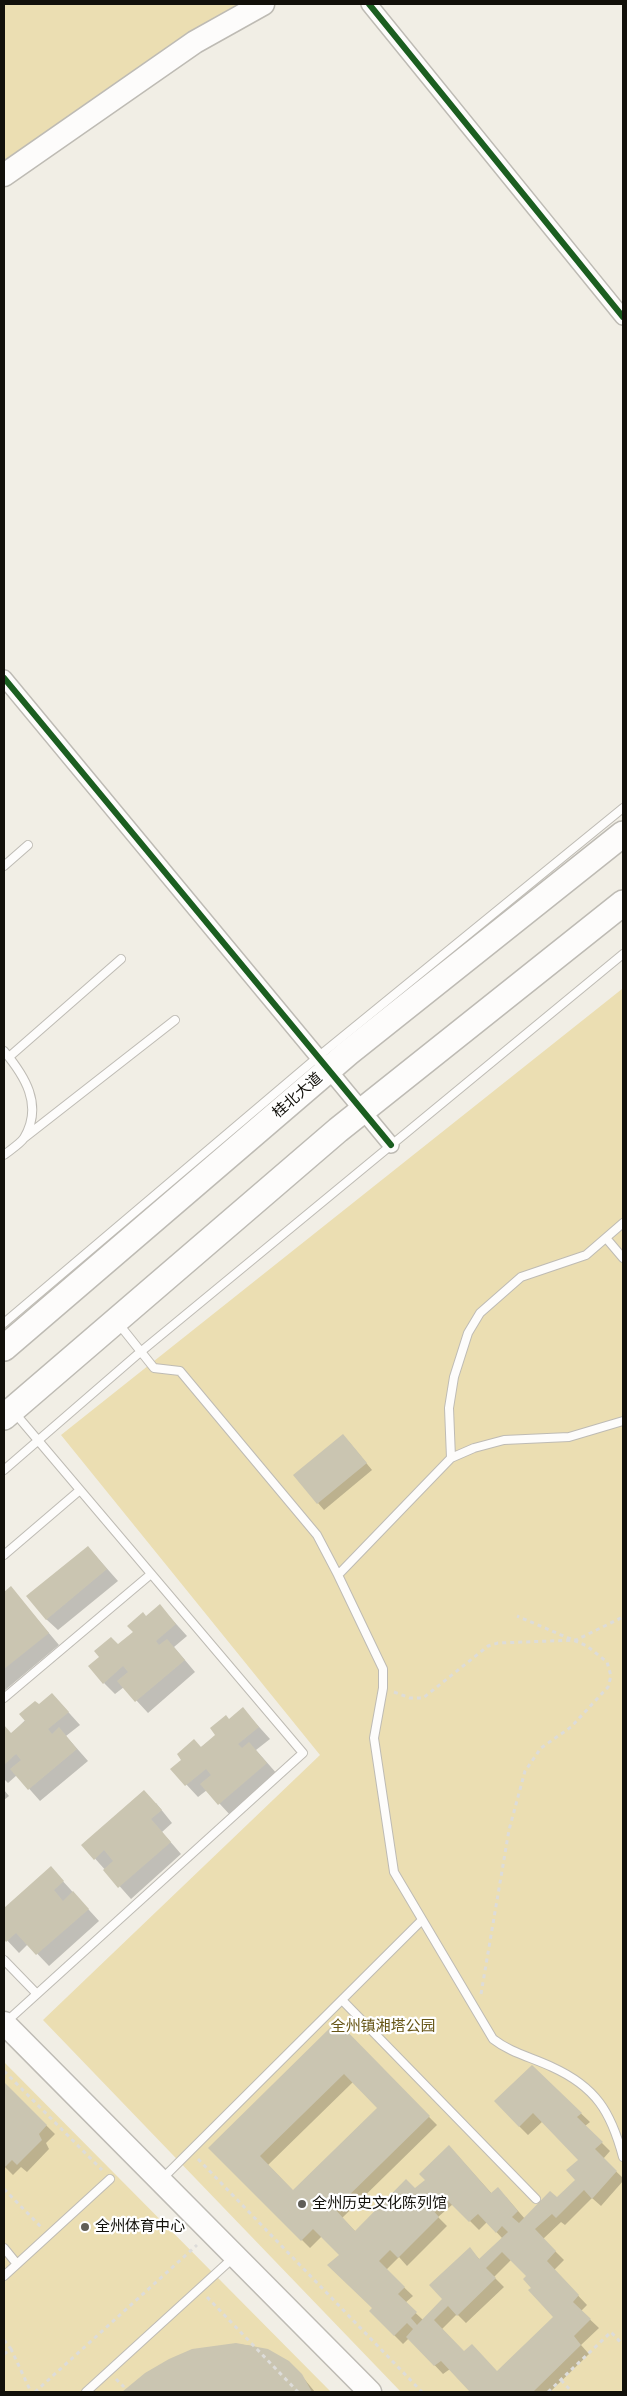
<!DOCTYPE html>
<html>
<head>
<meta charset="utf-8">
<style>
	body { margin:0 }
	#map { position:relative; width:627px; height:2396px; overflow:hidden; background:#f1eee5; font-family:"Sofia Sans Condensed",sans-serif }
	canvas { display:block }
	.frame { position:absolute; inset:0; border:5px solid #12100a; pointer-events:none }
</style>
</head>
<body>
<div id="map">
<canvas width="627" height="2396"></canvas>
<div class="frame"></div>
</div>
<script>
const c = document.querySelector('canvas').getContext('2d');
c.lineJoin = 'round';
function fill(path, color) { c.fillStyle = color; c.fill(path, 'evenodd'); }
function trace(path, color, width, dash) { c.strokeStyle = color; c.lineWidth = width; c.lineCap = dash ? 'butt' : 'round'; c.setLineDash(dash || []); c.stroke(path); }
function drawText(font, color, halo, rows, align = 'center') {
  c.font = font + ' "Sofia Sans Condensed","Noto Sans SC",sans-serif'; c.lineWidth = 4.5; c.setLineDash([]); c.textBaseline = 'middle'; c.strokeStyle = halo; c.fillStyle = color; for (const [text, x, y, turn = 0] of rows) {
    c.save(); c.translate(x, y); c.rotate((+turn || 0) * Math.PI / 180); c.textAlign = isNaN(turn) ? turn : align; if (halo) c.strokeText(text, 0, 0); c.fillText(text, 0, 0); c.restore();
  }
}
const green = new Path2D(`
	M4,4H263L4,175Z
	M622,989L623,2392H401L43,2020L320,1755L61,1435Z
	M4,2062L331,2392H4Z`);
const shadow = new Path2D(`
	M349,1442L372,1470L324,1510L318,1503Z
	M88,1547L118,1581L58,1630L46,1619Z
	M11,1588L59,1645L4,1691V1593Z
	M160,1606L187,1636L174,1647L195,1672L148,1713L124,1687L115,1694L104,1683L119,1646Z
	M52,1694L80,1725L66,1736L88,1761L40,1801L17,1775L8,1783L4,1779V1727L11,1734Z
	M243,1709L270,1739L256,1750L278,1775L231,1816L207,1790L198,1797L172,1769L217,1735L229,1720Z
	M4,1790L9,1796L4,1800Z
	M156,1803L172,1823L162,1832L181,1854L131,1899L83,1845Z
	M51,1868L99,1921L49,1966L28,1944L19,1953L4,1937V1910Z
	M336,2023L437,2125L342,2218L356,2232L415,2190L457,2155L492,2194L506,2197L525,2219L557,2199L577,2180L580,2160L543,2121L528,2135L519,2126L532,2067L590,2122L585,2126L610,2151L603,2159L623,2178V2181L601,2206L592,2198L565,2225L561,2222L543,2239L564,2260L554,2270L587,2305L581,2311L599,2328L581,2345L589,2354L550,2392H471L450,2369L443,2374L409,2338L403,2344L370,2311L373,2308L341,2255L322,2236L310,2248L210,2148ZM353,2082L378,2108L293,2191L268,2165ZM453,2204L479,2230L487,2222L503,2239L480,2260L470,2249L444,2299L423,2320L405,2303L413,2296L386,2270L399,2257L407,2266L447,2226L438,2217ZM512,2259L528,2276L533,2288L555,2317L497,2372L464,2353L442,2329L457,2314L466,2323L504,2287L494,2277Z
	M4,2084L55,2134L46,2143L49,2149L27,2172L21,2167L13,2175L4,2166Z
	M236,2344L252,2346L278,2356L301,2375L315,2392H124L146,2374Z`);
const building = new Path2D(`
	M343,1434L367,1463L317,1504L293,1475Z
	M88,1546L107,1569L46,1620L26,1596Z
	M11,1586L49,1633L4,1669V1592Z
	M160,1604L176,1624L156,1641L159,1645L167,1639L185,1660L135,1702L117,1681L128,1672L123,1666L103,1684L88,1666L99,1657L94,1651L111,1637L118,1644L133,1632L127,1626L143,1612L146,1616Z
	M52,1693L69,1712L48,1729L52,1734L59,1727L77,1749L28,1790L10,1769L21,1760L16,1754L4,1765V1725L11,1733L25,1721L19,1714L35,1701L39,1704Z
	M243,1707L259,1727L238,1744L242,1748L249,1742L267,1763L218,1805L200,1784L211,1775L206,1769L185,1786L170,1769L181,1760L177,1754L194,1739L201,1747L215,1735L210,1728L226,1715L229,1719Z
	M144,1790L162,1810L151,1819L171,1842L118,1888L103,1870L113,1861L104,1850L94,1860L81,1845Z
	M51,1866L64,1881L54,1890L63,1901L73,1891L89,1909L36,1955L16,1933L6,1942L4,1939V1908Z
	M337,2021L430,2116L335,2209L355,2231L406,2179L415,2188L425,2180L419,2174L449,2145L491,2193L498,2187L518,2211L512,2217L519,2223L550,2191L557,2197L575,2180L566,2170L578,2160L533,2113L519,2127L494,2101L532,2065L582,2113L577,2117L603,2142L595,2149L617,2171L592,2199L584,2190L556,2218L552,2214L535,2229L556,2251L547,2261L579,2295L573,2302L591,2319L574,2336L581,2345L533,2392H470L441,2361L434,2366L406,2337L413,2329L407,2323L394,2336L369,2311L372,2308L327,2265L339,2255L313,2229L301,2241L208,2148ZM344,2074L377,2108L293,2190L260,2156ZM443,2196L469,2222L478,2214L496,2233L502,2226L508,2232L479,2259L470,2247L429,2285L442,2299L417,2325L411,2318L417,2312L398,2294L405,2287L379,2261L390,2250L398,2258L439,2217L431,2208ZM502,2252L526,2276L523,2279L531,2288L528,2290L553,2317L497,2371L472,2344L464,2351L434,2320L448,2306L457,2316L496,2278L486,2268Z
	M4,2082L47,2125L39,2134L42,2140L17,2165L12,2160L4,2168Z
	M236,2343L268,2349L289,2361L302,2374L312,2392H122L145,2373L169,2359L192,2349Z`);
const path = new Path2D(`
	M394,1692L410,1698H423L488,1646L498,1643L576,1640L623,1617
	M481,1994L509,1830L525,1771L541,1748L571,1727L608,1687L611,1676L607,1662L587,1646L517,1616
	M4,2071L102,2170
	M198,2159L422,2392
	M4,2189L42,2228
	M207,2297L298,2392
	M4,2340L11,2349
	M4,2354L11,2349L31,2392
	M116,2379L124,2387
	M561,2380L572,2392
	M35,2392L197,2245
	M548,2392L611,2332L623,2345`);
const service = new Path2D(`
	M4,866L28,845
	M4,1051C24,1075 44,1105 24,1138C20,1144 10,1150 4,1155
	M9,1057L121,959
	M24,1138L175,1020
	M606,1238L623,1258
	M4,1323L319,1056L623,808
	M118,1323L154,1368L180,1371L317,1535L338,1575L451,1458L474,1448L504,1440L569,1437L623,1421
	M451,1458L449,1408L454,1377L468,1333L480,1313L521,1277L586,1255L623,1223
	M4,1470L138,1354L623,954
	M4,1555L80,1490
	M338,1575L383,1669V1688L374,1738L394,1872L493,2039C511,2053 531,2057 552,2067C596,2087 611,2112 623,2157
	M4,1698L151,1574
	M4,1960L37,1994
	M342,2000L536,2199
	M6,2022L303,1753L14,1412
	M162,2179L422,1920
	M4,2248L17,2264
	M4,2276L110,2179
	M86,2392L234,2257`);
const minor = new Path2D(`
	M369,4L623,317
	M4,678L391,1145`);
const secondary = new Path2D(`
	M4,175L195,42L263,4
	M4,2023L370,2392`);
const primary = new Path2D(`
	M4,1348L348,1053L623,834
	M4,1417L338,1130L623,903`);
const cycleway = new Path2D(`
	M369,4L623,317
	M4,678L391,1145`);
const markers = [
	[302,2204,5,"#605e57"],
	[85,2227,5,"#605e57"]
];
const streetNames = [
	["桂北大道",298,1096,-41]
];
const parkNames = [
	["全州镇湘塔公园",383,2027]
];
const poiNames = [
	["全州历史文化陈列馆",312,2204],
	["全州体育中心",95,2227]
];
fill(green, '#ebdeb2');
fill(shadow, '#0003');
fill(building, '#cac5b1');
trace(service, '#bebbb4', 10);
trace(minor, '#bebbb4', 18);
trace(secondary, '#bebbb4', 25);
trace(primary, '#bebbb4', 28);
trace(path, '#dddcd9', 3, [4, 4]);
trace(service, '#fdfcfb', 8);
trace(minor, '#fdfcfb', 15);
trace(secondary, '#fdfcfb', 22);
trace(primary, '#fdfcfb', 25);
trace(cycleway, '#1b5e20', 6);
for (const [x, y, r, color] of markers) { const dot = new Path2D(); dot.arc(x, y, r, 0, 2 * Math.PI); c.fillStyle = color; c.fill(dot); trace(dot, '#fff', 2); }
drawText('15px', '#12100a', '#fff', streetNames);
drawText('15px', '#675617', '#fff', parkNames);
drawText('15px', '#12100a', '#fff', poiNames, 'left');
</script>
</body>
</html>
